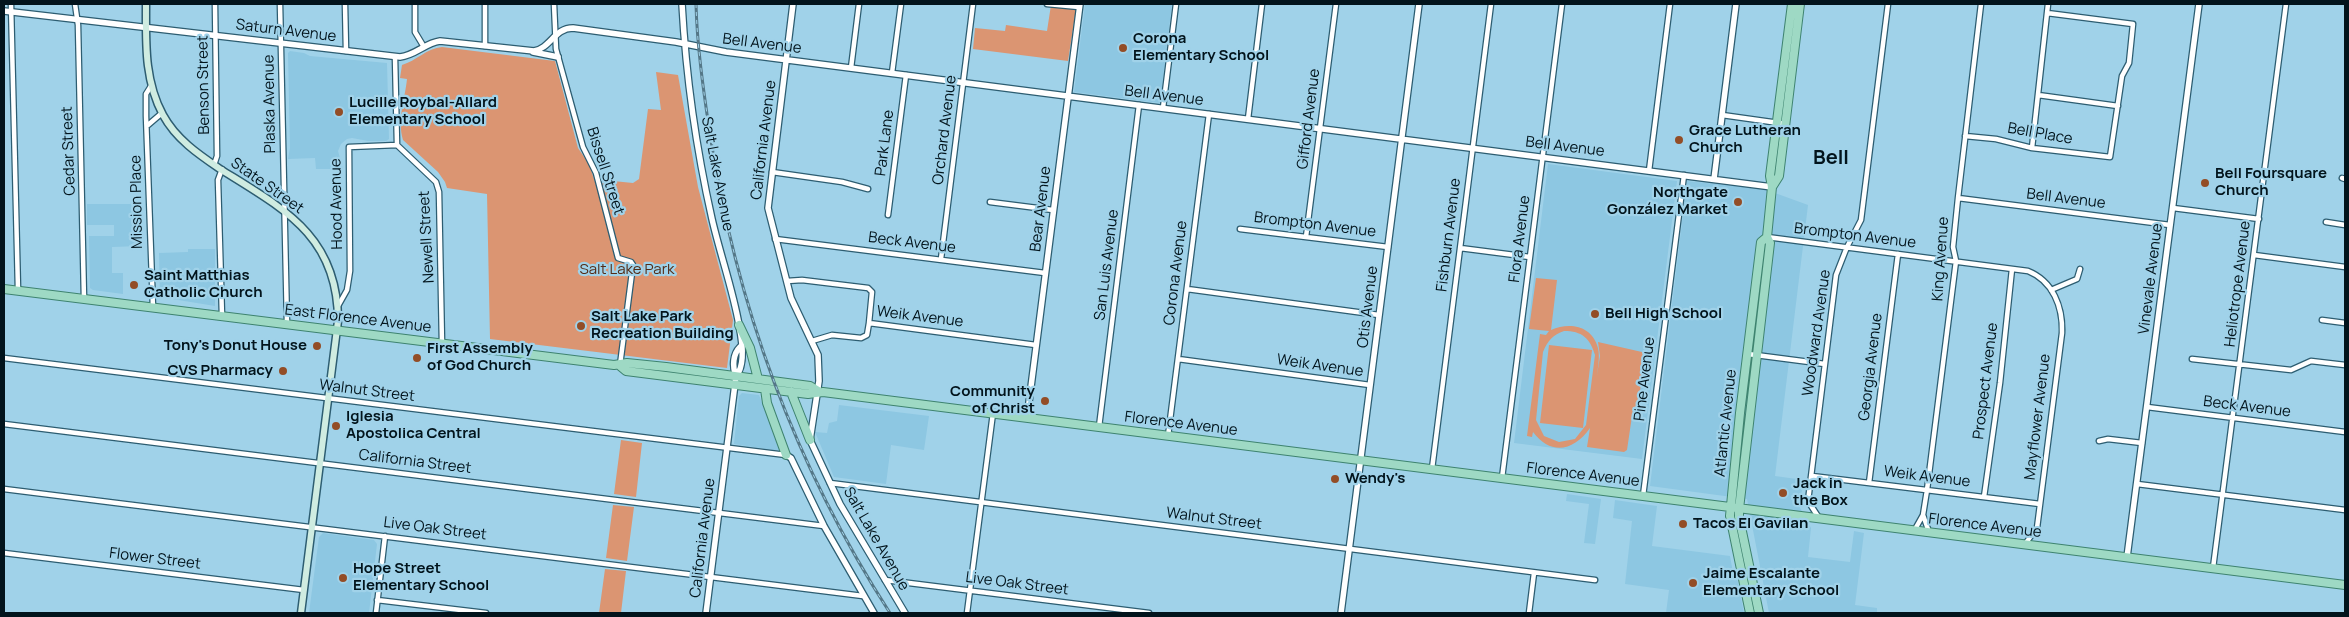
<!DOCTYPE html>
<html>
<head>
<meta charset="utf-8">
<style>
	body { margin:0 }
	#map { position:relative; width:2349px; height:617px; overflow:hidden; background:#a0d2e9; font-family:Manrope,sans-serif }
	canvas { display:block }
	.frame { position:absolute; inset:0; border:5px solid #02141c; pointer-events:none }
</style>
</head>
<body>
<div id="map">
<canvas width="2349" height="617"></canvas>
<div class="frame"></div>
</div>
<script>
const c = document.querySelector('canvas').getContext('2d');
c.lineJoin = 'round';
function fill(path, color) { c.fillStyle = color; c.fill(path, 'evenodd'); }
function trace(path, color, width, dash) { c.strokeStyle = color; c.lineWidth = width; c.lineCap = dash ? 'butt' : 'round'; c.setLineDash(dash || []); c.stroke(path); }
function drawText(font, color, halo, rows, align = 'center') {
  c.font = font + ' Manrope,sans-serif'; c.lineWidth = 4.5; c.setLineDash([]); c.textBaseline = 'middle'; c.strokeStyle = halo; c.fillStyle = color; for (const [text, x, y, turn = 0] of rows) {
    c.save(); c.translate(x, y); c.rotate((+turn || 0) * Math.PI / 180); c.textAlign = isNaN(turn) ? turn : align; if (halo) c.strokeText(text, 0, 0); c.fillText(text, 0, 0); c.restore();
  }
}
const built = new Path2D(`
	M1085,4H1172L1160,103L1074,92Z
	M290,51L304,53L310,56L387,63L389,139L386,141H368L352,138L347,139L341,144L338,151L343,169H316L315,158L288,159L290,148L288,53Z
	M1548,164L1677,181L1642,459L1514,443Z
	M1687,181L1764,189L1808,205L1775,476L1804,480L1799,506L1811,528L1808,557L1850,562L1854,531L1864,533L1855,605L1877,608V613H1769L1747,499L1650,486Z
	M87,204H141V246L112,247V273H123V294L93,290L90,288L89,236H114V225H87Z
	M188,249H215V306L160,297L159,253L188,252Z
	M742,393L759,395L780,448L779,451L734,444L739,396Z
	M839,405L929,416L924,450L891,445L886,484L834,477L815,432L827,433L829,423L837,421Z
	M1567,494L1601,499L1595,544L1584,543L1589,504L1566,501Z
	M1615,500L1657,506L1652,546L1730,556L1734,578H1737L1744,613H1666L1669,590L1625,584L1632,521L1613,518Z
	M323,533L374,540L377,544L369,613H309L319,537Z`);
const green = new Path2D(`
	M1051,5L1076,9L1068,61L973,49L975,28L1005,31L1006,25L1047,31Z
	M442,47L555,61L578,148L589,164L596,185L613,181L633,183L639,179L648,109L661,110L656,72L678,75L698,187L733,320L727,368L490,339L487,194L447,188L445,182L438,172L403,140C397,119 405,99 407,79L400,78L402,65C416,61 427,48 442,47Z
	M1536,278L1557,280L1551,330C1569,322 1592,325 1598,348C1600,357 1598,367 1597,375L1600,356L1598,342L1642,352L1646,359L1635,416H1632L1627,450L1624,452L1587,447L1590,428C1574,451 1551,456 1533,432L1532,437L1527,436L1540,334L1546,335L1549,331L1529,329ZM1564,331C1582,331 1590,338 1595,355L1586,425L1575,439L1559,442L1544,436L1536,420L1543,352C1548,340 1553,335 1564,331Z
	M1549,345L1592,350L1583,428L1540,423Z
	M621,440L642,443L636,497L614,494Z
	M613,505L634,507L627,561L606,558Z
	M605,569L626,571L621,613H599Z`);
const minor = new Path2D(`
	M11,4L18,290
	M75,4L78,25L84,299
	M280,4L287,324
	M345,4L346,51
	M415,4V32L424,47
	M554,4L556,49L583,147L596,173L618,258L631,262L633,265L620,365
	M1047,4L1079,7
	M485,46V4
	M395,57L397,145L436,182L439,192L442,344
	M851,68L859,4
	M892,73L901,4
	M151,86L146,94V116L153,308
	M2038,95L2118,106
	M1163,108L1176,4
	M1722,115L1786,124
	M1248,119L1262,4
	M148,125L162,113
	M1965,136L1996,139L2032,148L2110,157L2122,76L2129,63L2133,24L2047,13
	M2032,148L2048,4
	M214,165L217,156L215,4
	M222,169L218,180L222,316
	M1649,171L1670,4
	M772,172L842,182L868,189
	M2342,178L2345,179
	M1958,198L2170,225
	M990,202L1053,210
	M2173,208L2259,219
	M888,215L906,75
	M2326,222L2345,225
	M1240,229L1388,247
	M1306,237L1336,4
	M1767,237L2028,271C2053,281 2063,307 2062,333L2037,528L2025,544
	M775,239L1045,273
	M1460,248L1530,257
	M2254,255L2345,267
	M941,259L973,4
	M787,281L802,280L868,288L872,292L869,323
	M1187,289L1379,315
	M2051,290L2077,279L2080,269
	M338,306L347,290L350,271L349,147L397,145
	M2322,320L2345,323
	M812,341L832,335L861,338L867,335L869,323L1036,345
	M1748,354L1825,364
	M4,358L786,455
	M1178,359L1370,385
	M2192,359L2291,370L2311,361L2345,365
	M2147,407L2345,432
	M4,424L824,526
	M1099,427L1139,105
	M1168,436L1209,114
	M2099,441L2108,439L2142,443
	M1432,469L1491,4
	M1812,476L2040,504
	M1502,478L1562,4
	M830,483L1595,580
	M1869,483L1898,254
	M2137,484L2345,510
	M4,489L863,596
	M1643,496L1684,175
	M1984,497L2000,383L2012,269
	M1923,515L1929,532
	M1819,518L1808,501L1836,275L1847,247L1861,220L1888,4
	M1914,531L1923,515L1927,490L1956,261L1953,247L1958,198L1981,4
	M4,553L304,590
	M2213,568L2286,4
	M885,580L1149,613
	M377,600L486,613
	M376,613L385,536
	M967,613L993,413
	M1529,613L1534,573`);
const tertiary = new Path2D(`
	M682,4C686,76 696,148 712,219C720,254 733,290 739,325C742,340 746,365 736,376
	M793,4L768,208L791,298L818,355L819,381L810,440L840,504L905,613
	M4,11L400,57C416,55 425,43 440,41L534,51C551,48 554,28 573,28L676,42L726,52L1772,187
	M533,52L558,57
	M1714,179L1736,4
	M1027,418L1080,4
	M786,455L791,458L824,526L874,613
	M2127,557L2199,4
	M706,613L736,376C732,366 733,354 740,347
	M1341,613L1419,4`);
const secondary = new Path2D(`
	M146,4C146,42 144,80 163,115C176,139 198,154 220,169C284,209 338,236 338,321L301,613`);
const primary = new Path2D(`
	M1772,187L1779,176L1800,4
	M4,289L614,365L627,363L666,367L810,386L818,391
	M739,325L750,348L758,379
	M620,366L626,371L808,394L823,392L2345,585
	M765,389L767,403L786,455
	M791,392L810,440
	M1750,613L1730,516L1740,413L1761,242L1767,237
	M1759,613L1739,517V509L1770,243L1767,237L1772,187L1770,176L1792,4`);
const rail = new Path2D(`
	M696,4C697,45 703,87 709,128C735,301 795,466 890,613`);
const markers = [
	[1123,48,5,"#934d26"],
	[339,112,5,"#934d26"],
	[1679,140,5,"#934d26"],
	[2205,183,5,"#934d26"],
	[1738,202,5,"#934d26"],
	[134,285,5,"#934d26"],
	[1595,314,5,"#934d26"],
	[581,326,5,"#934d26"],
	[317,346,5,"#934d26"],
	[417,358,5,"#934d26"],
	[283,371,5,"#934d26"],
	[1045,401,5,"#934d26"],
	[336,426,5,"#934d26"],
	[1335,479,5,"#934d26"],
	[1783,493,5,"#934d26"],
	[1683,524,5,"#934d26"],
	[343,578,5,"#934d26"],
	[1693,583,5,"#934d26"]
];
const streetNames = [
	["Saturn Avenue",286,31,7],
	["Bell Avenue",762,44,7],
	["Benson Street",204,85,-91],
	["Bell Avenue",1164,96,7],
	["Plaska Avenue",270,104,-91],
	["Gifford Avenue",1309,119,-83],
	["Orchard Avenue",945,130,-83],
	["Bell Place",2040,134,10],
	["California Avenue",764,140,-83],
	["Park Lane",885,143,-83],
	["Bell Avenue",1565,147,7],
	["Cedar Street",69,151,-92],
	["Bissell Street",605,171,72],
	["Salt Lake Avenue",717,174,79],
	["State Street",267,186,35],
	["Bell Avenue",2066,199,7],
	["Mission Place",137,202,-91],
	["Hood Avenue",337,204,-91],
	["Bear Avenue",1041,209,-83],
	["Brompton Avenue",1315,225,7],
	["Fishburn Avenue",1449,235,-83],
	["Brompton Avenue",1855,236,7],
	["Newell Street",427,237,-93],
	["Flora Avenue",1520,239,-83],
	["Beck Avenue",912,243,7],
	["King Avenue",1941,259,-86],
	["San Luis Avenue",1107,265,-83],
	["Corona Avenue",1176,273,-83],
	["Vinevale Avenue",2151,279,-83],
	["Heliotrope Avenue",2238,284,-83],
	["Otis Avenue",1368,307,-83],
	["Weik Avenue",920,317,7],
	["East Florence Avenue",358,319,7],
	["Woodward Avenue",1817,333,-82],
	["Weik Avenue",1320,366,8],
	["Georgia Avenue",1871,367,-83],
	["Pine Avenue",1645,379,-83],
	["Prospect Avenue",1986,381,-83],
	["Walnut Street",367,391,7],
	["Beck Avenue",2247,407,7],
	["Mayflower Avenue",2038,417,-83],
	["Atlantic Avenue",1726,423,-84],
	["Florence Avenue",1181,424,7],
	["California Street",415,462,7],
	["Florence Avenue",1583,475,7],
	["Weik Avenue",1927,477,7],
	["Walnut Street",1214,519,7],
	["Florence Avenue",1985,526,7],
	["Live Oak Street",435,529,7],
	["California Avenue",703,538,-83],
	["Salt Lake Avenue",876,539,60],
	["Flower Street",155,559,7],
	["Live Oak Street",1017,584,7]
];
const poiNames = [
	["Corona",1133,39],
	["Elementary School",1133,56],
	["Lucille Roybal-Allard",349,103],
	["Elementary School",349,120],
	["Grace Lutheran",1689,131],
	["Church",1689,148],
	["Bell Foursquare",2215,174],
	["Church",2215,191],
	["Northgate",1728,193,"right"],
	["González Market",1728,210,"right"],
	["Saint Matthias",144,276],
	["Catholic Church",144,293],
	["Bell High School",1605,314],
	["Salt Lake Park",591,317],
	["Recreation Building",591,334],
	["Tony's Donut House",307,346,"right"],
	["First Assembly",427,349],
	["of God Church",427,366],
	["CVS Pharmacy",273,371,"right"],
	["Community",1035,392,"right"],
	["of Christ",1035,409,"right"],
	["Iglesia",346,417],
	["Apostolica Central",346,434],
	["Wendy's",1345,479],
	["Jack in",1793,484],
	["the Box",1793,501],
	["Tacos El Gavilan",1693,524],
	["Hope Street",353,569],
	["Elementary School",353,586],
	["Jaime Escalante",1703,574],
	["Elementary School",1703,591]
];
const parkNames = [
	["Salt Lake Park",627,270]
];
const districtNames = [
	["Bell",1831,158]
];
fill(built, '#8dc7e2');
fill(green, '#db9572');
trace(minor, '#2d5d71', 7);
trace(tertiary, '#2d5d71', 8);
trace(secondary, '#2d5d71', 9);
trace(primary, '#3e836f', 10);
trace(minor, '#fff', 4.5);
trace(tertiary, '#fff', 5.5);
trace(secondary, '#cfece1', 6);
trace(primary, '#9ed9c4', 8);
trace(rail, '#547787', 3);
trace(rail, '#a0d2e9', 1, [4]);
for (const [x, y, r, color] of markers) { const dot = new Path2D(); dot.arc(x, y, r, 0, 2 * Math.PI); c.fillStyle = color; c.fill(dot); trace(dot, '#a0d2e9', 2); }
drawText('15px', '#02141c', '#a0d2e9', streetNames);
drawText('bold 15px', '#02141c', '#a0d2e9', poiNames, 'left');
drawText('15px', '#532c17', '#a0d2e9', parkNames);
drawText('bold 20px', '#02141c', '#a0d2e9', districtNames);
</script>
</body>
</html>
